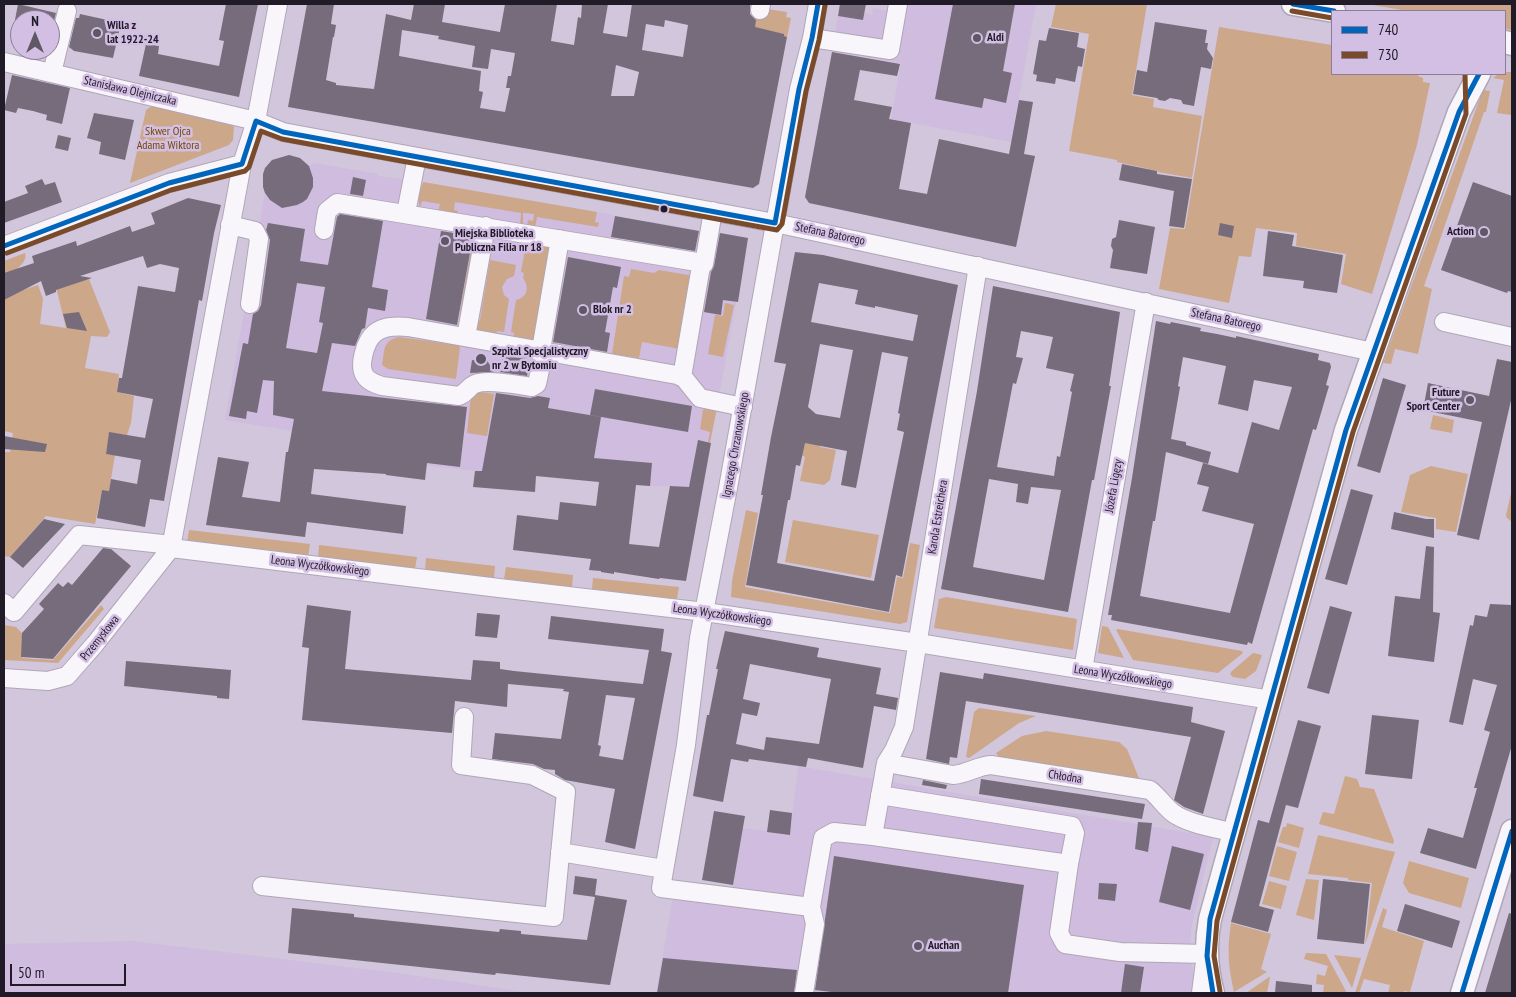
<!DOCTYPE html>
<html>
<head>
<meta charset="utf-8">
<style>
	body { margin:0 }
	#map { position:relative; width:1516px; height:997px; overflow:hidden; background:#d2c6dc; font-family:"PT Sans Narrow",sans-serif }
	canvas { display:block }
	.frame { position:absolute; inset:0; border:5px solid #211a27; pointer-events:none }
	.legend { position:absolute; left:1331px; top:10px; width:175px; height:65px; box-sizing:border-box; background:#d3bee4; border:1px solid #8c7c98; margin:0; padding:6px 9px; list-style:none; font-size:15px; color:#211a27 }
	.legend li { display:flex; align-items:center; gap:10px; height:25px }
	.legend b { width:25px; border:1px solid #8c7c98 }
	.north { position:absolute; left:10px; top:10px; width:50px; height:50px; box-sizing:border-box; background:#d3bee4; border:1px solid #8c7c98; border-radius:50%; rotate:0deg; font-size:14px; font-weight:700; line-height:20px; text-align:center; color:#211a27 }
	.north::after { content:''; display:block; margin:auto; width:18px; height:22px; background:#5f5666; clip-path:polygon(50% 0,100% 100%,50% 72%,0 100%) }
	.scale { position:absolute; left:10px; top:964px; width:116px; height:22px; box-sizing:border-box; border:2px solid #211a27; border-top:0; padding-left:6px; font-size:15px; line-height:18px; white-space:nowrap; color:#211a27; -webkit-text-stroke:4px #d3bee4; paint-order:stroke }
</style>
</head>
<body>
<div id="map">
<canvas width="1516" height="997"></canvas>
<div class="frame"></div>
<ul class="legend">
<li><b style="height:6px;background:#0065bd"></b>740</li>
<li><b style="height:6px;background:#7a4b2a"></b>730</li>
</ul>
<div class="north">N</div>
<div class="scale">50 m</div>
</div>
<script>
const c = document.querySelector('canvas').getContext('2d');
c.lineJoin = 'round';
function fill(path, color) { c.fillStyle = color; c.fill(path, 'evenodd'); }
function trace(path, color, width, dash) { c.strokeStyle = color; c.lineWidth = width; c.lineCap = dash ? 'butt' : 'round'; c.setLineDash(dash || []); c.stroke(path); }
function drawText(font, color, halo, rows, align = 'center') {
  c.font = font + ' "PT Sans Narrow",sans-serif'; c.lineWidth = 5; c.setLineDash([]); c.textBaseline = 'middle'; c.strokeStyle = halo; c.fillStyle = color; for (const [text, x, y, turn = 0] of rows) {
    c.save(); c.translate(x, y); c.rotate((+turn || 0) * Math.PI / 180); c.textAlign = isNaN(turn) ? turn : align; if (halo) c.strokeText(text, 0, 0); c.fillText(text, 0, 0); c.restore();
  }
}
const built = new Path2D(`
	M890,4H1036L1011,142L891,119L901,63L832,51L838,16L863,20L864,13L872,15L873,8L888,11Z
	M289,155L300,158L309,166L314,163L378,174V176L402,179L403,185L420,188L423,182L615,215L611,238L613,242L643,246L648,221L697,230L694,244L700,245L715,232L748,238L702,489L670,486H650L475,471L388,461L379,445L225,420L265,193L263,187V174L265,168L272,160Z
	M798,766L1213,837L1191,929L1190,954L1194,975L1200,993H656L673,897L732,890L742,828L790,834Z
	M134,941L404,974L531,993H4V944Z`);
const green = new Path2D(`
	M1056,4H1147L1132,95L1154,99L1153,107L1202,116L1192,178L1158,172V171L1117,162V160L1069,151L1089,34L1051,27Z
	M1367,4H1512V30L1505,29V11H1408Z
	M767,9L787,12L786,17L791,18L787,37L784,36V34L753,30L757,12Z
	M1219,27L1332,45V74H1418V76L1423,78V82L1430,83L1417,145L1372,294L1341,284L1346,254L1296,246L1297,233L1256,228L1251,257L1239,256L1229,303L1159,289L1170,228L1185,229Z
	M1505,72H1512V115L1497,113L1504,80L1493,78L1497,75L1505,74Z
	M1483,90L1490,91L1486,112H1484L1424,286L1432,289L1418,354L1395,349L1391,364L1383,363Z
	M152,106L232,125L234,127L233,140L229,145L130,183L146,110Z
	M423,182L597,212L595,222L599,223L598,227L537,217L535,228L527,227L528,220L533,221L534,214L523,213V226H520L521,213L455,202L454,210L458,211L457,215L438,212L440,204L422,201L420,208L418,198Z
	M527,238L552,242L536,343L513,339L514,333L511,332L516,300C527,298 530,287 523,278L524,273L521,272Z
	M25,253C27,261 21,265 16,270L23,290L38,285L43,299L40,324L66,328L56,287L89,279L110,332L107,337L91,336L85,368L119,374L117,392L134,396L131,423L127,435L109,433L106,454L115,455L109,491L102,490L95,524L46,516L10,557L4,556V452H10L13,433L4,431V261Z
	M470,254H472L464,312L460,311Z
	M490,260L516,265L514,276L507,279L502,287L504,295L509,299L504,332L497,331L496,336L475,332L473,325L480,320Z
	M631,269L654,273L659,270L694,276L680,349L642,342L639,358L612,354L624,276L629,277Z
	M725,303L734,305L723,357L708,354L715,315L723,316Z
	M399,337L458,345L460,347L456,379L388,369L382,365C385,350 382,341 399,337Z
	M474,391L494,394L487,436L467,433L471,395Z
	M706,407L717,408L710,442H708L710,432L700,429L703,410Z
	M1433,415L1454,420L1452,433L1430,429Z
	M804,440L821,443L820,447L836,450L830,480L824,485L800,481L805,457L801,455Z
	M1431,466L1468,474L1456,532L1436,529V518L1401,512L1410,475Z
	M1512,489V522L1507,518L1506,515Z
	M746,510L758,513L745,587L890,613L897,577L903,578L910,543L920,545L907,622L900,624L731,597L732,581Z
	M793,520L879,535L871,578L785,562Z
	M189,530L310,544L308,557L187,543Z
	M319,545L417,557L415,569L318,558Z
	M426,558L495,566L494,578L425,570Z
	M506,567L573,575L572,587L504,579Z
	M593,578L679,587L677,599L592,589Z
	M946,597L1077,619L1073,650L934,628L939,599Z
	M101,605L104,609L58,663L4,660V625L16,627L23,634L22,658L53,660Z
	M1102,626L1108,627L1124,658L1098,653Z
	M1118,629L1242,651L1243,653L1218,673L1133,660L1116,630Z
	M1253,653L1262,655L1256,671L1245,679L1233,677L1230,674L1232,671Z
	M979,708L1036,716L1019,723L969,758L966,757L974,712Z
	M1046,731L1119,742L1127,749L1141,783L1001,760L996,753L1022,736Z
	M1345,776L1357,779L1360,787L1374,789L1394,841L1393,844L1319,824L1323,812L1334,814Z
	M1287,823L1304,828L1299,848L1278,842L1283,827H1286Z
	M1318,835L1395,852L1365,945L1372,883L1348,880V878L1308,874Z
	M1277,846L1297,852L1289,881L1269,876Z
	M1409,861L1469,878L1461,908L1409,893L1403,883Z
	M1306,879L1319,880L1314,920L1296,915Z
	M1269,881L1287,886L1281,909L1262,904Z
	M1383,908L1387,910L1382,927L1424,941L1410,992L1404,991L1403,993H1388L1390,985L1364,979L1359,993H1355Z
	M1231,923L1271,934L1261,969L1267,972L1234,992C1228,966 1227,950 1231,923Z
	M1306,953L1326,954L1347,993H1323L1324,985L1316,984L1317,974L1325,976L1328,966L1304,959Z
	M1334,955L1361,958L1352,988Z
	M1270,977L1267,993H1246L1269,977Z`);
const building = new Path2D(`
	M18,4L56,13L51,32L50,20H15Z
	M226,4H258L239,97L139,76L146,44L159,46L158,54L219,66L224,41L219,40Z
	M307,4H334L331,24L336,25L334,37H333L326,80L336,83V85L374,89L386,14L411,20L414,4H445L442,22L500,32L505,4H557L551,41L574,45L578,17L581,18L582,4H608L603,33L627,37L632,4H750V14L756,20L755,27L784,34V36L787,37L759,184L753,188L288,107ZM665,20L688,25L683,57L642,50L646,24L664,27ZM402,30L439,36L438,39L475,46L472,67L488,69L491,49L515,53L511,76H508L506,88H510L505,112L480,108L483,92L479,91L481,71L399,56ZM616,65L639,72L634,96H611Z
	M840,4H866L863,20L838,16Z
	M953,4H1015L1003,71L1012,73L1006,103L984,98L982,108L935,99Z
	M80,14L121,23L113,58L74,51L69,47L76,18H79Z
	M1155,22L1207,30L1205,43H1208L1207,49L1213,58L1211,69L1201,67L1194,106L1183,104L1181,100L1170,98L1165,101L1159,100L1157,98L1133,94L1137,70L1147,72Z
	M1049,28L1079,33L1077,47L1085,49L1082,67L1078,66L1075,82L1056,78L1055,84L1036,81L1037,75L1033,74L1039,40L1046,41Z
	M832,52L900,64L897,76L860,70L854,100L892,107L889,119L911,123L899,189L927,194L939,139L1009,154L1019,100L1033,102L1024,154L1035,156L1016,247L809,203L805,197Z
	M12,75L70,88L62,124L46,120L47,115L33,111L18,108L16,113L4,110Z
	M94,113L134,120L125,160L99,154L101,142L87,138Z
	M58,135L71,138L68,151L55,148Z
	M289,155L300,158L309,166L313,178V187L307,199L303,202L297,205L282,208L270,200L265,193L263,187V174L265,168L272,160Z
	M1122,164L1157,171V174L1192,179L1184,228L1169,226L1174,191L1119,180Z
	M353,177L366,180L363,196L350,194Z
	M42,179L45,185L55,182L62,202L4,223V202L28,193L25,186Z
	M1473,182L1512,196V292L1508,291L1507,293L1441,270Z
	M188,198L221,205L214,233L202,301L199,300L164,501L150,499L145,527L97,518L102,490L109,491L111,479L137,484L141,460L106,454L109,432L145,438L153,399L117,392L119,378H122L138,286L175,292L179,268L160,264L147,268L143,256L80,276L92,278L56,290V292L46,296L41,281L4,300V273L34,263L32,256L76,241L77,246L130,226L132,232L155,224L151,213Z
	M340,214L383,221L372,287L388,290L385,311L368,308L365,328L362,329L355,346L332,343L322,391L467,407L460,467L427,463L425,480L386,475V474L314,469L311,494L406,506L403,534L307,522L305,537L206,525L218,457L249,462L242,497L280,502L286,452H288L294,419L273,415L274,381L263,380L257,413L247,411L246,419L229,416L243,343L248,344L253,314L258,311L261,305L270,240L266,230L268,223L305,229L300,261L328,265L337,217ZM297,283L325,287L319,322L323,323L317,353L286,348Z
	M615,216L699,231L695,251L611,237Z
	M1119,220L1155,227L1147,274L1110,268L1113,250L1111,246L1112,239L1116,237Z
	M1220,223L1234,226L1232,238L1218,235Z
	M441,231L473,236L457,325L426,319Z
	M1268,231L1294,235L1292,246L1343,255L1337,293L1303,288L1304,281L1263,276Z
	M720,233L748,238L738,302L723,300L721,315L704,312L711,272L714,266Z
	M795,252L823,255L958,285L902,577L896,575L889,612L746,585L763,495H761L771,437L786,364L774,362ZM819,283L858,290L855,304L875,308V306L918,315L913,341L811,322ZM820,344L853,350L840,418L816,414L808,407ZM882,352L908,357L898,413L900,414L897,430L904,432L874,581L777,563L788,500H790L796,465L800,466L805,443L847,451L841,485L856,488Z
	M568,257L621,267L617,288L613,287L605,332L610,333L607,352L553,342Z
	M993,286L1120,312L1109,386H1111L1094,480H1092L1068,612L941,589L977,391ZM1021,331L1053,337L1046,368L1074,374L1070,391L1072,392L1060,457L1057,456L1054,476L997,467L1013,383L1016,384L1023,358L1016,357ZM989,479L1018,484L1016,502L1028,504L1031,487L1061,490L1044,580L973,567Z
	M79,312L87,331L67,328L63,314Z
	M1156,321L1170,324L1171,322L1201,328L1200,331L1217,334L1236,338V336L1319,354L1318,360L1330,363L1331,367L1326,385L1329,386L1316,430L1313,429L1252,644L1248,642L1247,645L1111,620L1112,615H1108L1132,478ZM1183,357L1226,366L1218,404L1248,411L1254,380L1292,387L1279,430L1252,422L1238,473L1203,463L1197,484L1209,487L1202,511L1254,524L1230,613L1140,596L1153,521H1155L1166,452L1208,464L1211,452L1186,445V442L1171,439L1180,387L1178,386Z
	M503,355L526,359L530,363L527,376L500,372Z
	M485,357L494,372L470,373L472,360L479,361Z
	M1497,359L1512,362V396L1479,540L1457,535L1482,422L1423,410L1428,383L1489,396Z
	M1383,378L1406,385L1380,473L1357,466Z
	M595,389L692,406L688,432L590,415Z
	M496,393L530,398L538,396L550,398L548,408L601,417L594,458L652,463L650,486L636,485L629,544L659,547L670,486L689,487L698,440L711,443L686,581L660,578L659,579L614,572V574L601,572V571L589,570L591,559L513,550L517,515L558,520L560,502L596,506L599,482L536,476L535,492L473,487L475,471H482Z
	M4,436L47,444L45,452L4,449Z
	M1351,489L1373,495L1347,585L1325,579Z
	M1394,512L1426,519H1434V538L1391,529Z
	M44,519L65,524L23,568L10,557Z
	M1426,546L1434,547L1433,612L1440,613L1434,662L1388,656L1395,596L1420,599Z
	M103,548L111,549L131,566L53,659L21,657L22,633L44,609L39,604L58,583L63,587L68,582L72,585Z
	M1490,604L1512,605V745L1476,869L1420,853L1428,828L1463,838L1477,788H1474L1490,732L1484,730L1497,685L1473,679L1463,725L1449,722L1470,625L1473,626L1475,615L1487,617Z
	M307,605L351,611L345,669L471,680L473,660L500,662V669L514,671L643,684L649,650L548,639L551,616L664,629L661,651L672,653L635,849L605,842L615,789L565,780L555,774V770L544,769L533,764L492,759L495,733L561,739L569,692L563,691L564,689L508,684L507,707L455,701L452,733L302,720L309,648L302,647ZM606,695L635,698L623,760L599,756L601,746L598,745Z
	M1330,606L1352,612L1329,694L1307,688Z
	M477,613L500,615L497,638L475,636Z
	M725,631L819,648L817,657L881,668L876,694L898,698L896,710L874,706L863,768L808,758L806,767L749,759L748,762L731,759L723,802L693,796L707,715H709L718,669H716ZM750,664L831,679L819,744L766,737L764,750L736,744L742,713L757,716L760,703L743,699Z
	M126,661L231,670L229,699L217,698V696L124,686Z
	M940,672L983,679L984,673L1193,707L1191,722L1225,731L1203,814L1184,807L1174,800L1191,737L966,701L957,758L950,757L949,764L926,759Z
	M1372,715L1419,720L1412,779L1365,774Z
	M1298,720L1321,726L1298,808L1286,805L1259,906L1274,910L1268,932L1231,922L1258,820L1269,823Z
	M981,779L1145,804L1142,819L979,794Z
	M923,780L947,785L946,789L922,785Z
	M770,810L792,813L790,835L767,832Z
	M714,811L745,816L733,885L702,880Z
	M1138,822L1152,823L1148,852L1135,849Z
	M1172,846L1204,854L1190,910L1159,902Z
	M834,856L1024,885L1008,993H840L815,990Z
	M575,876L597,879L595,895L627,900L610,985L496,973L495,975L288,953L292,908L354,914V917L499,932L500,929L521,931V934L587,940L595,897L573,894Z
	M1323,879L1370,884L1364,944L1317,939Z
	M1099,883L1117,884L1115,901L1098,899Z
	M1405,904L1460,921L1452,948L1397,931Z
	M1509,913L1512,914V993H1485Z
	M663,958L797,970L794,993H657Z
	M1125,964L1144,967L1140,993H1121Z
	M1276,981L1312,985V993H1275Z`);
const minor = new Path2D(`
	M818,4L812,38L799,89L728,488L699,638L686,745L661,888L811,907L822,843L823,838L834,832L873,836L1069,864L1059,933L1065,944L1120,952L1206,954L1201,993
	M760,10L761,4
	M812,38L890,50L898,4
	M4,62L256,121L283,132L775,223L1373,352
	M52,73L67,11
	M406,213L417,157
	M230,225L255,231L259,239L250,304
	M324,230L327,211L337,203L697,262L701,266L682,377
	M4,246L169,183L242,164
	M701,266L704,264L713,211
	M1444,322L1512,337
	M466,337L486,226
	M541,350L560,239
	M544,351L537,384L532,387C518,385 487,379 475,384C468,387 468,392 459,396L382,386C376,384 369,382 365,376C358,366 365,341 375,333C384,326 396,326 408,327L677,375L684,378L700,398L743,407
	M171,548L499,588L705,612L918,643L1271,700
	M4,603L14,612L79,535L172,545
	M1083,670L1146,302
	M4,678L48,681L67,676L95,644L171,548L242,164L256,121L278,4
	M886,763L953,775C967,774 977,766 991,765L1150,790C1159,797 1165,807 1173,813C1188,824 1216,828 1234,833
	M880,795L1072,826L1075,833L1069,864
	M873,836L886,763L894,750L904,727L978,266
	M560,852L664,869
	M262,886L554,917L566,792L532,775L461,765L464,717
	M804,993L815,924L811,907`);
const major = new Path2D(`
	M1293,4L1334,11
	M1505,42L1512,44
	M1213,993C1206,968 1205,945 1210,919L1346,430L1459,112L1479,74
	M1462,993L1512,831`);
const bus1 = new Path2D(`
	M1293,4L1334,11
	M4,246L169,183L242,164L256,121L283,132L775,223L799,89L812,38L818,4
	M1213,993L1207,956L1210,919L1346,430L1459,112L1479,74
	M1462,993L1512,831`);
const bus2 = new Path2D(`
	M1292,11L1332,18
	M7,253L171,190L245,171L249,167L261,131L282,139L777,230L782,224L806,91L819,40L825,5
	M1220,991L1214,956L1217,921L1353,432L1466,114L1465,74`);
const markers = [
	[97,33,5,"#5f5666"],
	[977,38,5,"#5f5666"],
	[664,209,4.5,"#211a27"],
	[1484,232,5,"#5f5666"],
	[445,241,5,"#5f5666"],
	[583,310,5,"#5f5666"],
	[481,359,6,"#5f5666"],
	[1470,400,5,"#5f5666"],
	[918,946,5,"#5f5666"]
];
const poiNames = [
	["Willa z",107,26],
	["lat 1922-24",107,40],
	["Aldi",987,38],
	["Action",1474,232,"right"],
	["Miejska Biblioteka",455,234],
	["Publiczna Filia nr 18",455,248],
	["Blok nr 2",593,310],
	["Szpital Specjalistyczny",492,352],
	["nr 2 w Bytomiu",492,366],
	["Future",1460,393,"right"],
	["Sport Center",1460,407,"right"],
	["Auchan",928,946]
];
const streetNames = [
	["Stanisława Olejniczaka",130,91,13],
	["Stefana Batorego",830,234,12],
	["Stefana Batorego",1226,320,12],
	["Ignacego Chrzanowskiego",736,445,-80],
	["Józefa Ligęzy",1114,486,-80],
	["Karola Estreichera",938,517,-81],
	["Leona Wyczółkowskiego",320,566,7],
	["Leona Wyczółkowskiego",722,615,8],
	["Przemysłowa",100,638,-51],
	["Leona Wyczółkowskiego",1123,677,9],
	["Chłodna",1065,777,9]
];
const parkNames = [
	["Skwer Ojca",168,132],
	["Adama Wiktora",168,146]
];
fill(built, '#cfbcde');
fill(green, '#cca78a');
fill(building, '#776c7b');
trace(minor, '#afa6b7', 20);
trace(major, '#afa6b7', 25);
trace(minor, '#f8f6fa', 18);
trace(major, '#f8f6fa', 22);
trace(bus1, '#0065bd', 5);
trace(bus2, '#7a4b2a', 5);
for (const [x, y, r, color] of markers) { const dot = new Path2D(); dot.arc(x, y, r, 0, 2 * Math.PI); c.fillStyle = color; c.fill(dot); trace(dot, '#d3bee4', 2); }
drawText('bold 12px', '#211a27', '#d3bee4', poiNames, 'left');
drawText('12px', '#211a27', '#d3bee4', streetNames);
drawText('12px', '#744905', '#d3bee4', parkNames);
</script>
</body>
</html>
